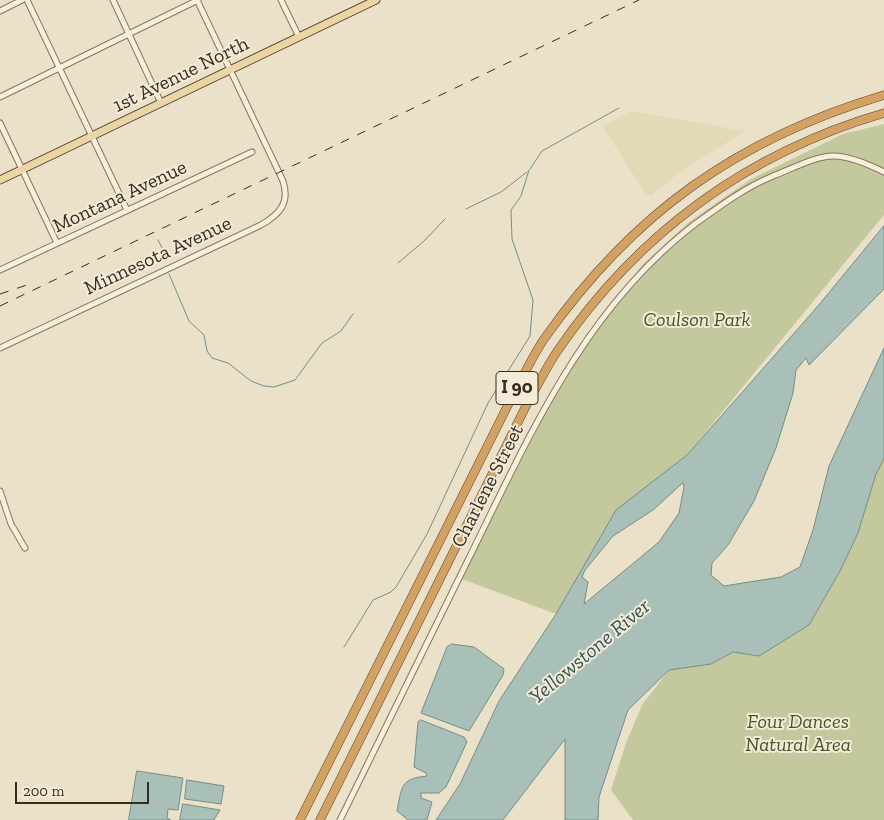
<!DOCTYPE html>
<html>
<head>
<meta charset="utf-8">
<style>
	body { margin:0 }
	#map { position:relative; width:884px; height:820px; overflow:hidden; background:#ebe1c9; font-family:"Zilla Slab",serif }
	canvas { display:block }
	.scale { position:absolute; left:15px; top:782px; width:134px; height:22px; box-sizing:border-box; border:2px solid #382c21; border-top:0; padding-left:6px; font-size:15px; line-height:18px; white-space:nowrap; color:#382c21; -webkit-text-stroke:4px #f3ebd8; paint-order:stroke }
</style>
</head>
<body>
<div id="map">
<canvas width="884" height="820"></canvas>
<div class="scale">200 m</div>
</div>
<script>
const c = document.querySelector('canvas').getContext('2d');
c.lineJoin = 'round';
function fill(path, color) { c.fillStyle = color; c.fill(path, 'evenodd'); }
function trace(path, color, width, dash) { c.strokeStyle = color; c.lineWidth = width; c.lineCap = dash ? 'butt' : 'round'; c.setLineDash(dash || []); c.stroke(path); }
function drawText(font, color, halo, rows, align = 'center') {
  c.font = font + ' "Zilla Slab",serif'; c.lineWidth = 4; c.setLineDash([]); c.textBaseline = 'middle'; c.strokeStyle = halo; c.fillStyle = color; for (const [text, x, y, turn = 0] of rows) {
    c.save(); c.translate(x, y); c.rotate((+turn || 0) * Math.PI / 180); c.textAlign = isNaN(turn) ? turn : align; if (halo) c.strokeText(text, 0, 0); c.fillText(text, 0, 0); c.restore();
  }
}
const farmland = new Path2D(`
	M630,111L745,131L680,172L651,196L645,193L603,127Z`);
const green = new Path2D(`
	M884,124V215L687,455L616,511L556,614L459,578L559,380L641,266L689,222L751,179L843,134Z
	M884,459V820H633L611,790L626,743L642,705L669,670L711,664L733,652L759,656L809,625L840,571L858,533L876,474Z`);
const water = new Path2D(`
	M884,226V289L809,365L806,358L796,370L793,393L776,448L754,501L728,545L712,563L711,575L724,586L781,577L800,567L813,530L829,466L884,348V459L876,474L858,533L840,571L809,625L759,656L733,652L711,664L669,670L628,710L599,797L598,820H565V739L503,820H436L460,784L499,701L556,614L616,510L687,455L818,306ZM683,483L684,487L679,513L659,542L584,604L588,582L582,577L585,570L613,536L653,510Z
	M452,644L474,647L504,669L503,675L469,731L421,713L447,647Z
	M421,720L464,737L467,742L446,787L439,793H421V798L432,802L427,820H408L397,811C402,786 400,779 427,776L426,773L414,767L418,722Z
	M137,771L183,778L178,810L168,809L167,818L171,820H129Z
	M187,780L224,786L221,804L185,799Z
	M183,804L220,810L214,820H180Z`);
const stream = new Path2D(`
	M530,169L542,151L619,108
	M466,209L501,192L527,172
	M158,240L168,259
	M398,263L424,241L445,219
	M169,274L189,321L204,335L207,351L212,358L228,363L251,381L264,386L274,387L295,380L322,343L341,331L353,314
	M344,647L373,600L391,592L396,587L427,534L488,403L530,336L533,300L512,239L511,210L521,196L529,170`);
const minor = new Path2D(`
	M27,0L127,210
	M113,0L161,103
	M281,0L299,37
	M0,11L22,0
	M0,97L198,0
	M0,123L57,243
	M0,270L252,152
	M0,348L261,225C280,214 290,203 283,181L197,0
	M0,491L11,524L25,548
	M340,820C383,732 426,645 469,558C530,435 583,310 695,224C720,206 744,188 773,176C825,155 831,146 884,172`);
const major = new Path2D(`
	M0,180L376,0`);
const highway = new Path2D(`
	M300,820L513,395C523,377 532,357 544,339C633,213 737,139 884,95
	M320,820L528,402C538,385 547,366 558,350C639,232 747,153 884,113`);
const rail = new Path2D(`
	M0,294L33,283
	M0,306L639,0`);
const shields = [
	[517,388,42]
];
const shieldNames = [
	["I 90",517,388]
];
const streetNames = [
	["1st Avenue North",181,75,-26],
	["Montana Avenue",120,197,-25],
	["Minnesota Avenue",158,256,-25],
	["Charlene Street",488,486,-63]
];
const parkNames = [
	["Coulson Park",697,320],
	["Four Dances",798,722],
	["Natural Area",798,745]
];
const waterNames = [
	["Yellowstone River",590,652,-40]
];
fill(farmland, '#e0dab7');
fill(green, '#c4c99d');
fill(water, '#a9c0b9');
trace(water, '#708e87', 1);
trace(stream, '#708e87', 1);
trace(minor, '#86745f', 7);
trace(major, '#554333', 9);
trace(highway, '#554333', 9);
trace(minor, '#f7efdc', 5);
trace(major, '#ebd5a5', 7);
trace(highway, '#d3a162', 8);
trace(rail, '#382c21', 1, [9, 9]);
for (const [x, y, w] of shields) { const box = new Path2D(); box.roundRect(x - w / 2, y - 16.5, w, 33, 4); c.fillStyle = '#f3ebd8'; c.fill(box); trace(box, '#382c21', 1); }
drawText('bold 19px', '#382c21', null, shieldNames);
drawText('20px', '#382c21', '#f3ebd8', streetNames);
drawText('italic 20px', '#48532a', '#f3ebd8', parkNames);
drawText('italic 21px', '#325654', '#f3ebd8', waterNames);
</script>
</body>
</html>
